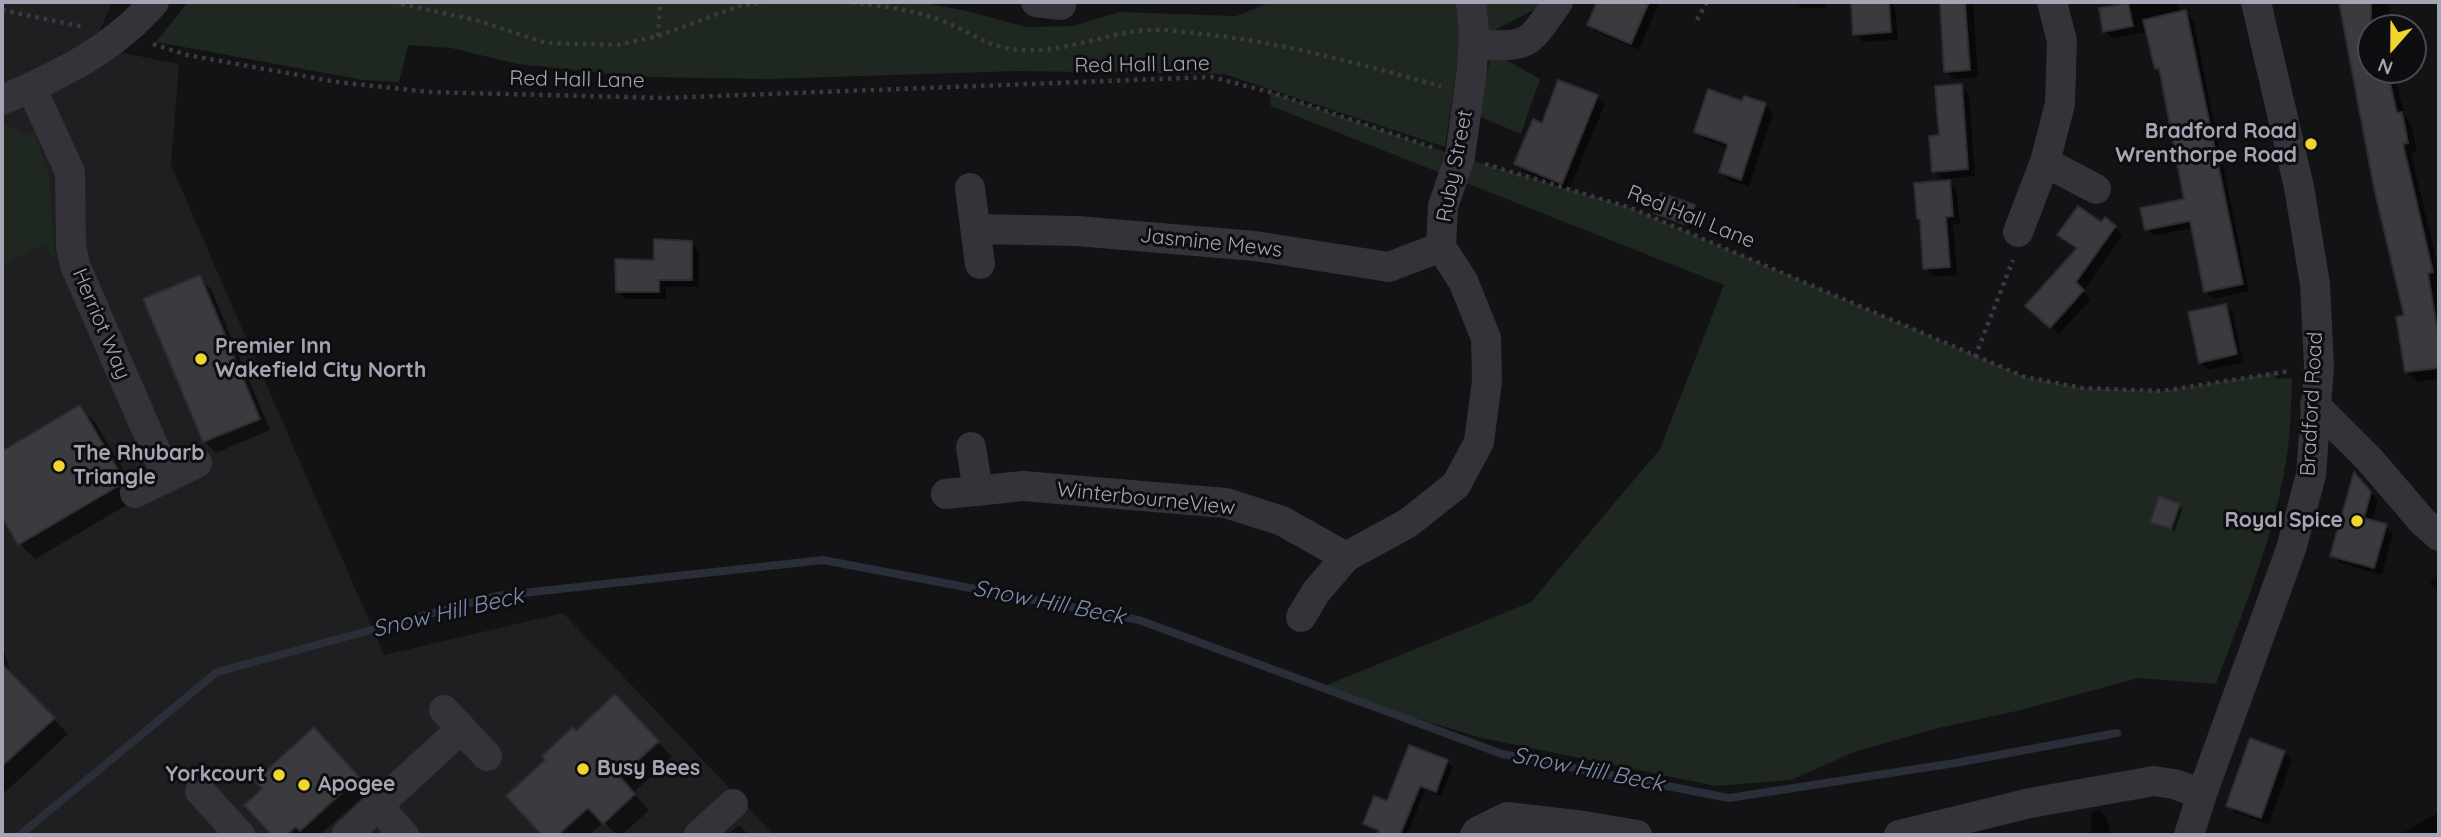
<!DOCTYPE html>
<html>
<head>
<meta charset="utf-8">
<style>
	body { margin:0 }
	#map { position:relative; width:2441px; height:837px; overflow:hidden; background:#131214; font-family:Quicksand,sans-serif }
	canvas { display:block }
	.frame { position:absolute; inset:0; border:4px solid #a4a6b5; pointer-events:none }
	.north { position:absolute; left:2357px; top:14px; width:70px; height:70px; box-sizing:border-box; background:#0e0d0f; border:2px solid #4a4a51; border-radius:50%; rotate:201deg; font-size:19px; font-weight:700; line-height:28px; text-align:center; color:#a4a6b5 }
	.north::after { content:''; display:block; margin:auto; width:24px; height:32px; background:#f0d62f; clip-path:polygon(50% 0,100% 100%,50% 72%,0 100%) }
</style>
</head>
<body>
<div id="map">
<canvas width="2441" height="837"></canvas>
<div class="frame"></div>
<div class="north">N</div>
</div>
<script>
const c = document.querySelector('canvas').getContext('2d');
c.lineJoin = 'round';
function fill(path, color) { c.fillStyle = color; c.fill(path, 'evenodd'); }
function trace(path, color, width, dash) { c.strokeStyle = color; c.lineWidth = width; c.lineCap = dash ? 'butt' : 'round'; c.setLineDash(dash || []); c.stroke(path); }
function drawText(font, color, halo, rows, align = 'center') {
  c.font = font + ' Quicksand,sans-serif'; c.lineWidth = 6; c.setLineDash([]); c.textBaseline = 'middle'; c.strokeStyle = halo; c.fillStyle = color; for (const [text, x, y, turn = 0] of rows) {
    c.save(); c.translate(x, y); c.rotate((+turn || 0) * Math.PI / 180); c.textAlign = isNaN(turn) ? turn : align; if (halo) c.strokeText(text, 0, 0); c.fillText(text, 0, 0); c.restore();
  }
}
const built = new Path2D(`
	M2,2H112L93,47L179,64L171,165L384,655L563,613L774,835H2Z`);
const green = new Path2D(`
	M188,2H920L967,11L1026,27L1073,26L1119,12L1236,16L1271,2H1459L1462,35L1445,147L1224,74L1018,71L769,79L645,77L517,64L451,48L408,45L399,82L363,80L156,42Z
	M1481,2H1541L1538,8L1487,34Z
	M1492,52L1540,79L1521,134L1476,115Z
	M1270,92L1460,157L1631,208L2025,377L2082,388L2162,391L2274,373L2276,379L2292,378C2291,401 2291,425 2288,448C2277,530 2245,606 2216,684L2138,678L2021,710L1934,729L1854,752L1791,780L1716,786L1482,738L1317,689L1531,602L1660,449L1724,285L1271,106Z
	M2,124L12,127L25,136L34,131L50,179L55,262L45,243L2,267Z`);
const shadow = new Path2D(`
	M1598,2H1659L1639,50L1596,32L1589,25Z
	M1795,2H1827V8H1801Z
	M1853,2H1890L1895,7L1898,40L1863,42L1855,34Z
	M1941,2H1973L1978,77L1954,79L1946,71Z
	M2134,2H2178L2181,13L2185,12L2193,19L2249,291L2213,299L2206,291L2193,228L2154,236L2147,229L2186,200L2161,73L2157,68L2148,32L2112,38L2105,31L2101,9Z
	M2341,2H2388L2391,18L2383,20L2385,28H2371V70H2394L2405,117L2411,123L2417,152L2411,153L2439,270V283H2437L2439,379L2417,382L2407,372L2398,318L2406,317Z
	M1961,86L1969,94L1975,176L1942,179L1934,171L1941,137Z
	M1597,97L1605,104L1569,190L1523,171L1516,164Z
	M1743,103L1765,105L1773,113L1749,187L1729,180L1721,172L1729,148L1704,139L1696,131Z
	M1949,182L1957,190L1960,224H1953L1957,275L1933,276L1925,268L1922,222L1918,219Z
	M1694,206L1697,210L1691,228L1660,216L1656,213Z
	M2101,224L2115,227L2123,235L2083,291L2091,299L2059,334L2035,313L2078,250L2060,235Z
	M691,243L699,251V287H666V299H625L617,291L656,261Z
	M200,278L211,289L270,430L216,453L204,441Z
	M2225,305L2233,313L2243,362L2208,370L2200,362Z
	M80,407L95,422L139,496L135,500L35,559L20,544L2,514V453Z
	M2361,482L2378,501L2372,522L2386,526L2393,534L2382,575L2340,563L2332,555Z
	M2179,505L2182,509L2175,531L2156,525L2152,521Z
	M2439,574V593L2430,583Z
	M2,644L12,677L68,734L2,795Z
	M630,712L672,757L633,793L649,810L622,835H617L604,822L589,835H545L508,796L576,733Z
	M326,741L370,790L320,835H274L246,805Z
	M1410,747L1447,762L1453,767L1441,796L1425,790L1407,835H1378L1380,833L1365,823L1388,804Z
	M2284,752L2292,760L2269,824L2236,813L2228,805Z
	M2099,810L2107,818L2111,835H2077L2091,832V812Z
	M2439,812V835H2399L2438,813Z
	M739,825L749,835H727Z`);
const stream = new Path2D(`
	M20,835L217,672L496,596L823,560L1139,620L1502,754L1729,798L1955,763L2117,733`);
const building = new Path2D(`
	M1597,2H1649L1631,44L1587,25Z
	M1851,2H1889L1891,32L1853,35Z
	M1940,2H1965L1970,70L1944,72Z
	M2339,2H2371V70H2387L2397,113L2402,112L2408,143L2403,144L2433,272L2428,273L2439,341V368L2405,372L2396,317L2404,315L2374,188Z
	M2128,3L2133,26L2103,32L2099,8Z
	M2186,10L2243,284L2204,292L2190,221L2145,230L2140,208L2184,199L2159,68L2155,69L2143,20Z
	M1558,80L1598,95L1562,184L1514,164L1533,119L1542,123Z
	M1962,84L1968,169L1932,172L1929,136L1939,135L1935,86Z
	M1708,89L1742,101L1744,96L1766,103L1741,180L1719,172L1728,144L1694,132Z
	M1950,180L1953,216L1946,217L1950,267L1923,269L1920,219H1917L1914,183Z
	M1661,193L1695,205L1687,225L1654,213Z
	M2078,206L2101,222L2105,217L2116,226L2076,282L2084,290L2050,328L2025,306L2077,248L2057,235Z
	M654,239L692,241V280H659V292H616L615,259L654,260Z
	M200,275L260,419L203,442L143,299Z
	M2226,304L2237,354L2199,363L2188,312Z
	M80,405L124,480L120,485L18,545L2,517V451Z
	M2354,472L2371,492L2364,518L2387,524L2374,568L2330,556Z
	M2159,496L2180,504L2171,529L2150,522Z
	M2,664L55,718L2,766Z
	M615,694L659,741L620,777L635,794L603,824L588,808L558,835H542L506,796L545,760L542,756L561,738L573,727L576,731Z
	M314,727L359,777L300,831L296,827L286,835H272L244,805L262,789L255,781Z
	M2250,738L2285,751L2261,818L2226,806Z
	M1409,745L1448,760L1436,792L1420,786L1400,835H1376L1379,830L1363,824L1374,796L1387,801Z`);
const path = new Path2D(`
	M393,2L479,21L546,43L618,45L658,36L739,6L767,2
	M843,2C875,4 908,9 938,19C968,30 988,49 1022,50C1065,53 1105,33 1148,30C1165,29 1184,32 1201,34C1283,42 1362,65 1441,86
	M2,10L84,27
	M1697,20L1707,2
	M658,36L660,2
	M153,44L187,55L337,82L429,92L664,98L1212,77L1270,92L1434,148
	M1485,164L1631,208L2025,377L2082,388L2162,391L2290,371
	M1975,357L2013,260`);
const minor = new Path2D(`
	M1036,2L1061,5
	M1474,45C1530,46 1526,48 1558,2
	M31,87L70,172L71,246L75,265L167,477
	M2,100C58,76 114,49 154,2
	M2045,162L2096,189
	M970,188L980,264
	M976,229L1077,231L1255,246L1389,267L1441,247
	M2018,232L2045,162L2060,104L2062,41L2052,2
	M2315,405L2369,459L2423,522L2439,536
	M971,447L978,491
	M135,493L197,463
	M946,494L1023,486L1226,503L1282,521L1346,557
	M1301,617L1316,592L1346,557L1408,523L1456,485L1479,442L1487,381L1486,338L1463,281L1441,247L1443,206L1460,157L1472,69L1474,32L1471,2
	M444,710L487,756
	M200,791L240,835
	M378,806L404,835
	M346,835L461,729
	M699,835L733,804
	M1475,835L1477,832L1507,817L1584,826L1637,835
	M1899,835L2030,803L2154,781L2174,784L2202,794
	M2189,835L2202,794L2291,549L2311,475L2319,366L2315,284L2299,187L2256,2`);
const markers = [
	[2311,144,7,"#f0d62f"],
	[201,359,7,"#f0d62f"],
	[59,466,7,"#f0d62f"],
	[2357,521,7,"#f0d62f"],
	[583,769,7,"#f0d62f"],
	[279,775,7,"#f0d62f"],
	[304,785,7,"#f0d62f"]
];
const streetNames = [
	["Red Hall Lane",1142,65,-1],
	["Red Hall Lane",577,80,1],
	["Ruby Street",1455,166,-79],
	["Red Hall Lane",1691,217,22],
	["Jasmine Mews",1211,243,6],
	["Herriot Way",101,324,67],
	["Bradford Road",2312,404,-87],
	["WinterbourneView",1146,499,6]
];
const poiNames = [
	["Bradford Road",2297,132,"right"],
	["Wrenthorpe Road",2297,156,"right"],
	["Premier Inn",215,347],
	["Wakefield City North",215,371],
	["The Rhubarb",73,454],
	["Triangle",73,478],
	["Royal Spice",2343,521,"right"],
	["Busy Bees",597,769],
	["Yorkcourt",265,775,"right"],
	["Apogee",318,785]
];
const waterNames = [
	["Snow Hill Beck",1049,603,11],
	["Snow Hill Beck",448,613,-13],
	["Snow Hill Beck",1588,770,11]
];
fill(built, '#1f1e21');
fill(green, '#1f2721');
fill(shadow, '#0007');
trace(stream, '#292e38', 8);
fill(building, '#3a3a3f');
trace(building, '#2d2c30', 2);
trace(path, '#3a3a40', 4.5, [3.5, 5]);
trace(minor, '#343339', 30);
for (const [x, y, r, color] of markers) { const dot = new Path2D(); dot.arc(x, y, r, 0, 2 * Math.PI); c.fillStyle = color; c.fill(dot); trace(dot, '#0e0d0f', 2.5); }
drawText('21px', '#a4a6b5', '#0e0d0f', streetNames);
drawText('bold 21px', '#a4a6b5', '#0e0d0f', poiNames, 'left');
drawText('italic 23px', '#7b8cb0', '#0e0d0f', waterNames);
</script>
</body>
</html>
